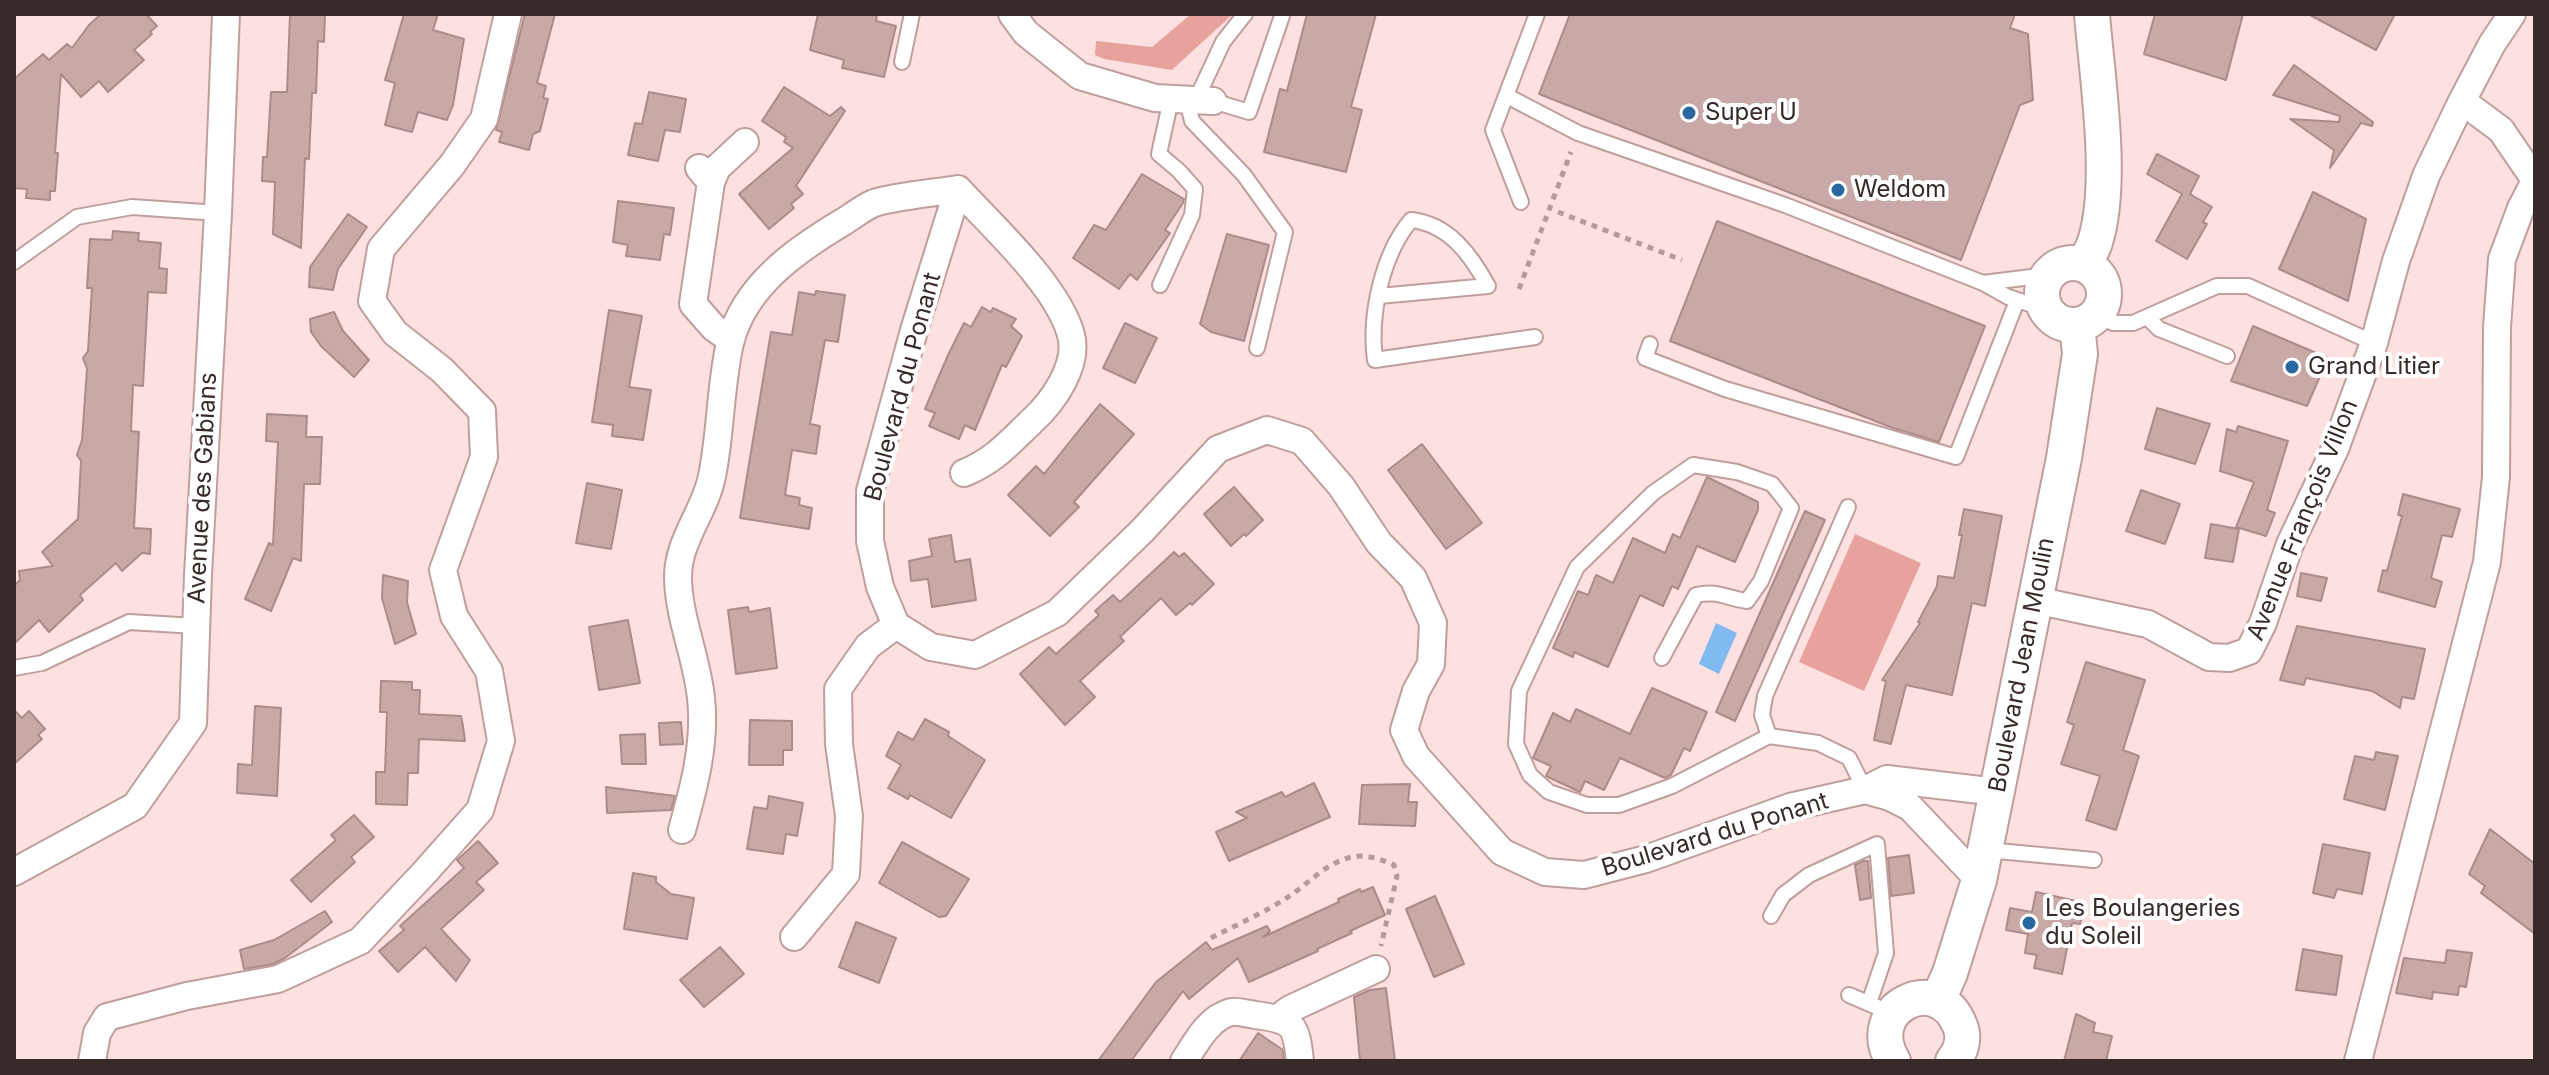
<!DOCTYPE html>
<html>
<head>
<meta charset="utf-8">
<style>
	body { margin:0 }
	#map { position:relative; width:2549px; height:1075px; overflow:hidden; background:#fde1e0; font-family:Inter,sans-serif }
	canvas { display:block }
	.frame { position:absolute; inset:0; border:16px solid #372a29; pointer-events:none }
</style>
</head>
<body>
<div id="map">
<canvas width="2549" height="1075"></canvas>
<div class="frame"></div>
</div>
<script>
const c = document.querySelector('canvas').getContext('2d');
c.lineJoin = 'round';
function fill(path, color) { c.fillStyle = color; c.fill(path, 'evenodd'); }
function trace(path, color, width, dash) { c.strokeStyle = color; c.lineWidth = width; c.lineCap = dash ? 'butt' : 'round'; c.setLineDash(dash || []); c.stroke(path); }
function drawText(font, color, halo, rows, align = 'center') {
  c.font = font + ' Inter,sans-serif'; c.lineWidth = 8; c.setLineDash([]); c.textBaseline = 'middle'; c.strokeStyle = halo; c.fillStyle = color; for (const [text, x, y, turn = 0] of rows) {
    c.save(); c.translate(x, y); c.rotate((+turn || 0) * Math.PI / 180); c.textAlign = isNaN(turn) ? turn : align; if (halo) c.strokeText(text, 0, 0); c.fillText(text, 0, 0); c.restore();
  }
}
const green = new Path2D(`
	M1191,14H1233L1172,70L1104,59L1095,55L1096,41L1152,47Z
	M1855,534L1921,563L1864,691L1799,662Z`);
const water = new Path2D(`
	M1716,623L1737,633L1719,674L1699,664Z`);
const building = new Path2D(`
	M101,14H146L157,26L150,32L152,34L134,50L144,60L108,92L99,81L81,97L61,74L55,153H58L55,191H50V200L26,198L27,189L14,188V79L43,54L49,60L67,44L72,48L89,25Z
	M290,14H325L324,42L318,41L316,93H312L309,159L305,158L301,248L273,234L275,182L262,181L263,157H267L271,92H287Z
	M404,14H438L433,30L464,39L453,105L447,120L418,112L412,132L385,125L395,83L385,80Z
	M525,14H555L537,83L546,86L543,98L548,99L540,131L533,134L529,150L499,142L502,132L496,130Z
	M818,14H877L876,21L896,26L884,77L842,68L844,60L810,50Z
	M1307,14H1376L1351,107L1362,110L1346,172L1264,152L1280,89L1287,91Z
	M1570,14H2015L2010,28L2028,34L2033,100L2020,105L1961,260L1539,94Z
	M2155,14H2243L2226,80L2144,54Z
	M2308,14H2395L2376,50Z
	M2294,65L2373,122L2372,126L2361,123L2330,168L2334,150L2290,119L2339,122L2340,116L2273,95Z
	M784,87L830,116L841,107L845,111L796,186L803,194L791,204L794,208L769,229L739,194L793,148L784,142L786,137L762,121Z
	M649,92L686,99L680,132L665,130L658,161L628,155L635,123L642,124Z
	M2157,154L2199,176L2190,194L2212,207L2203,222L2207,224L2187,259L2156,241L2182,194L2147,174Z
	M1142,174L1184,199L1183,203L1165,230L1170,233L1137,280L1130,274L1119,289L1073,258L1094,225L1106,230Z
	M2313,192L2366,219L2348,301L2279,269Z
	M618,201L674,208L670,235L664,234L660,260L626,256L628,245L613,242Z
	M348,214L367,227L338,269L333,290L309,287L310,267Z
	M1717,221L1985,326L1939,442L1893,428L1670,341Z
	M113,231L139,233L138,241L161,243L159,268L167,269L166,293L148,292L143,386L133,385L131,431L139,432L134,528L151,529L150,554L142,553L122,571L116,563L80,595L83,600L49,632L39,620L14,644V586L20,580L19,571L53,566L42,552L78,519L81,461L77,455L82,440L87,369L83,358L88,351L92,288H87L90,239L112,240Z
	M1227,234L1269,245L1244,341L1211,332L1200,324Z
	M816,291L845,295L838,342L825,340L810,424L820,426L816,454L792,450L785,495L800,498L799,505L812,508L809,529L740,518L771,332L792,335L799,292L815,295Z
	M982,307L991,312L993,308L1016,319L1011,326L1022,336L1006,367L1002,365L975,430L965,425L959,439L929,426L935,413L925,409L948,355L964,323L971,327Z
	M609,310L642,316L629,387L651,390L643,440L612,436L613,425L592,422Z
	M334,312L343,331L369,360L354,377L321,346L311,332L310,319Z
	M1125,323L1157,338L1135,383L1103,368Z
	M2253,326L2328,358L2307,406L2231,381Z
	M1100,404L1134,434L1074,502L1079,507L1050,536L1008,495L1036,466L1044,474Z
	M2157,408L2210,424L2195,464L2145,449Z
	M267,414L307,416L306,437H322L320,484H304L301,561L293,558L271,611L245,599L269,543L273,545L278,442L266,441Z
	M2238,426L2288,441L2267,510L2275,513L2266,536L2236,527L2254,482L2220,471L2227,429L2236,432Z
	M1422,444L1482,523L1446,549L1388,470Z
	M1707,477L1758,502V510L1735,562L1697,546L1678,589L1672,586L1663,606L1640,595L1608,667L1574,652L1573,657L1553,648L1578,591L1588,595L1596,575L1613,583L1633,538L1665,553L1673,534L1680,538Z
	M587,483L622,490L611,549L576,543Z
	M1234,487L1263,520L1246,536L1244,534L1231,546L1204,514Z
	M2141,490L2180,504L2165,544L2126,531Z
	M2403,494L2460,509L2452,537L2442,535L2431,578L2442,582L2435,607L2378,591L2383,570L2387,571L2402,516L2398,515Z
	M1964,509L2002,516L1985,606L1972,603L1952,695L1906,685L1891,744L1874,740L1886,681L1882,680L1920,623L1918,622L1937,586L1938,576L1954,578L1962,535H1959Z
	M1805,511L1825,520L1735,721L1716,712Z
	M2211,524L2239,529L2233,562L2205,558Z
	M951,535L955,562L970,559L976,600L932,607L928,579L911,581L909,561L932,556L929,539Z
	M1174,552L1179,557L1184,553L1214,584L1192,605L1190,603L1176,615L1161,598L1120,637L1124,641L1080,681L1095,697L1065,725L1020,674L1049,647L1056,654L1099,615L1095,611L1113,595L1120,602Z
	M2301,573L2327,578L2321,601L2297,596Z
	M383,575L408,581L407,602L416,634L395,644L382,598Z
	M748,607L749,612L770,608L777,668L736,674L728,610Z
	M628,620L640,683L599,690L589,627Z
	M2297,626L2425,649L2414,699L2402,697L2400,708L2372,691L2306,678L2304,685L2280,680Z
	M2086,662L2145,680L2123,750L2139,756L2116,830L2086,820L2100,776L2061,764L2074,725L2067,722Z
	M381,681L412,682V690H420L419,714L461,716L463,726L465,741L419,739L418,773H408L407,805L376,804V772H385L387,712H380Z
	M1652,688L1707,712L1690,751L1684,748L1671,775L1665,778L1620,758L1604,790L1585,781L1580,792L1546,776L1551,766L1533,758L1553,713L1570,722L1576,709L1630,734Z
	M255,706L281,708L277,796L237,793L238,764L252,765Z
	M14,710L22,718L29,711L45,729L38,735L42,739L14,764Z
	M925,719L949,732L948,736L985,760L951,818L910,795L908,799L888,788L901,765L886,756L898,732L913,740Z
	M750,720L792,721V750H783V765H749Z
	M681,722L683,744L660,745L659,723Z
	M645,734L646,764H622L620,735Z
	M2376,752L2398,756L2385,810L2344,799L2355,756L2374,760Z
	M1314,783L1330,817L1229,861L1216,832L1247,818L1236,812L1282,792L1285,797Z
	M1410,784L1408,802H1417L1415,826L1359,824L1362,785Z
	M606,787L675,796L671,810L607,813Z
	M769,796L803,803L797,836L786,834L783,854L747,849L754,807L767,809Z
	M354,815L374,837L351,857L355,862L311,902L291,880L336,840L331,835Z
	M2490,829L2535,864V934L2481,893L2485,886L2469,874Z
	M478,841L498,863L476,882L484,890L441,929L470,960L456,981L425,947L398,972L379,951L404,930L400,926L464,868L457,860Z
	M902,842L969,879L946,916L939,917L879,883Z
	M2323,844L2370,853L2362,894L2337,889L2334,898L2313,893Z
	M1909,855L1914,893L1891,896L1888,858Z
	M1863,861H1868L1871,898L1860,900L1855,865Z
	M633,873L656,877V882L671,894L694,898L687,939L624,929Z
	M1373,887L1385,915L1350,931L1352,933L1317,949L1318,951L1249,982L1238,958L1189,999L1183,991L1131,1061H1098L1156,982L1206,942L1212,950L1267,926L1270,931L1263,937L1339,902L1338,899L1360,889L1361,892Z
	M2036,892L2085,903L2080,924L2072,923L2062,974L2034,968L2037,955L2025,953L2028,934L2006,930L2010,908L2032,912Z
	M1435,896L1464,964L1434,977L1406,909Z
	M325,911L332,922L285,958L273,964L244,969L240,950L274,940Z
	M856,922L896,938L879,983L839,967Z
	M720,947L744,974L704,1007L680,980Z
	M2303,949L2342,956L2336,995L2296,990Z
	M2447,950L2472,953L2466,987L2459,986L2458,995L2433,992L2432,999L2396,993L2404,958L2445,963Z
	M1386,988L1395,1061H1360L1354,997L1370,990Z
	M2076,1014L2095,1023L2093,1032L2112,1036L2106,1061H2064Z
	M1258,1033L1283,1050L1284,1061H1239Z`);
const path = new Path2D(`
	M1558,212L1682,260
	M1519,289L1571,152
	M1211,938C1236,925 1264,913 1288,897C1308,884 1327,862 1352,857C1366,854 1381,859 1394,865L1397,876L1381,946`);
const service = new Path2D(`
	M902,62L912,14
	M1507,96L1578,133L1785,205L1983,283
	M1187,100L1192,121L1244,175L1285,232L1257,348
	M1196,100L1223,42L1245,14
	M1213,101L1249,112L1282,16
	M1521,202L1493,130L1537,14
	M14,262L77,217L132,207L218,213
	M1160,285L1192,215L1195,189L1179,171L1159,154L1171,99
	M1379,296L1488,286C1471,255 1449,224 1411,220C1382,255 1369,315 1375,360L1535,337
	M2045,309L2008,297L1983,283L2031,277L2046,279
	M2096,315L2113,323H2133L2217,286H2248L2374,343
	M2147,317L2159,329L2227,356
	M1650,344L1645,358L1725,389L1956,457L2017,301
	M1662,658L1696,595C1717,590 1726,598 1747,601L1761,581L1791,508L1772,484L1737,472L1693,465L1653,493L1577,567L1519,691L1516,744L1530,775L1549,792L1587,805H1619L1672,786L1769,736L1818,743L1849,758L1865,790
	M14,668L42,663L129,622L196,626
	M1769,736L1762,715L1765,696L1848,507
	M1987,850L2094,860
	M1771,916L1783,895L1809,875L1877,844L1886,953L1869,1003
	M1849,995L1877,1007`);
const minor = new Path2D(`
	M1012,14L1026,33L1080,76L1155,98L1213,101
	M2462,101L2492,44L2512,14
	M699,168L711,182L693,304L714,328L731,340
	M711,182L717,168L745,142
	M958,189C993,227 1058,286 1071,335C1079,365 1053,402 1032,421C1009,443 994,461 964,473
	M2035,600L2148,624L2209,657L2229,658L2249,651L2263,623L2290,544L2335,449L2374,343L2396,261L2426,176L2462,101L2501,130L2535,180
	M682,830C694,787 706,743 701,698C697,658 679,619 678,579C677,541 705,512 712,476C721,432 720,387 730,343C744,286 796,250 843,222C853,216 864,207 874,203C896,196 934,193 958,189L915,327L870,491V541L880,587L896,625L931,647L975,655L1057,613L1142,531L1218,449L1267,430L1302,441L1341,486L1379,543L1413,578L1433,623L1431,664L1416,691L1404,730L1416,756L1502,852L1545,872L1584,875L1646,859L1790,807L1865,790
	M14,872L135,806L193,723L198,575L218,213L226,14
	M1979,880L1910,807L1890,797L1865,790L1887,779L1997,792
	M794,937L846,874L849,816L839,744L838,689L868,646L896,625
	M1278,1018L1290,1009L1376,969
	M92,1061L97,1033L107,1017L187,996L278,979L360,941L425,872L480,810L501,741L489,671L454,616L443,570L484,457L482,411L442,370L395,333L372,301L381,249L452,165L484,119L508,14
	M1184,1061C1196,1043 1208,1018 1231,1012C1237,1011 1249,1014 1255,1015C1293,1020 1296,1023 1300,1061
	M2358,1061L2487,562L2496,477L2497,327L2502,259L2521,208L2535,181`);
const tertiary = new Path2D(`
	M2042 294a31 31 0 1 1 62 0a31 31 0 1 1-62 0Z
	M2084,264C2088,257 2093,249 2095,242C2114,183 2097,77 2092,14
	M1938,1000L1950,973L1979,880L2064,458L2080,354L2077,325
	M1893,1061C1861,1008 1938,969 1960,1026C1965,1038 1961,1052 1953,1061`);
const markers = [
	[1689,113,8,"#29689e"],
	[1838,190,8,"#29689e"],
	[2292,367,8,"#29689e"],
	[2029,923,8,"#29689e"]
];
const poiNames = [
	["Super U",1705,113],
	["Weldom",1854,190],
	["Grand Litier",2308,367],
	["Les Boulangeries",2045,909],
	["du Soleil",2045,937]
];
const streetNames = [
	["Boulevard du Ponant",903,387,-75],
	["Avenue des Gabians",203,488,-87],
	["Avenue François Villon",2303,520,-68],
	["Boulevard Jean Moulin",2022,665,-79],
	["Boulevard du Ponant",1715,835,-17]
];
fill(green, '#e8a29e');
fill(water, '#81baf0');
fill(building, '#c9a9a7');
trace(building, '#ab8c8a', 2);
trace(service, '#bf9f9d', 18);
trace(minor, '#bf9f9d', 30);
trace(tertiary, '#bf9f9d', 38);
trace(path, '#b29c9b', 5, [6, 6]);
trace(service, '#fff', 14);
trace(minor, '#fff', 26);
trace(tertiary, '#fff', 34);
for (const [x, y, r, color] of markers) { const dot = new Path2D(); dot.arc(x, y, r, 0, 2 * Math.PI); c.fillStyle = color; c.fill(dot); trace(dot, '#fff', 3); }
drawText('24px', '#372a29', '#fff', poiNames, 'left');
drawText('24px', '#372a29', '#fff', streetNames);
</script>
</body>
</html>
